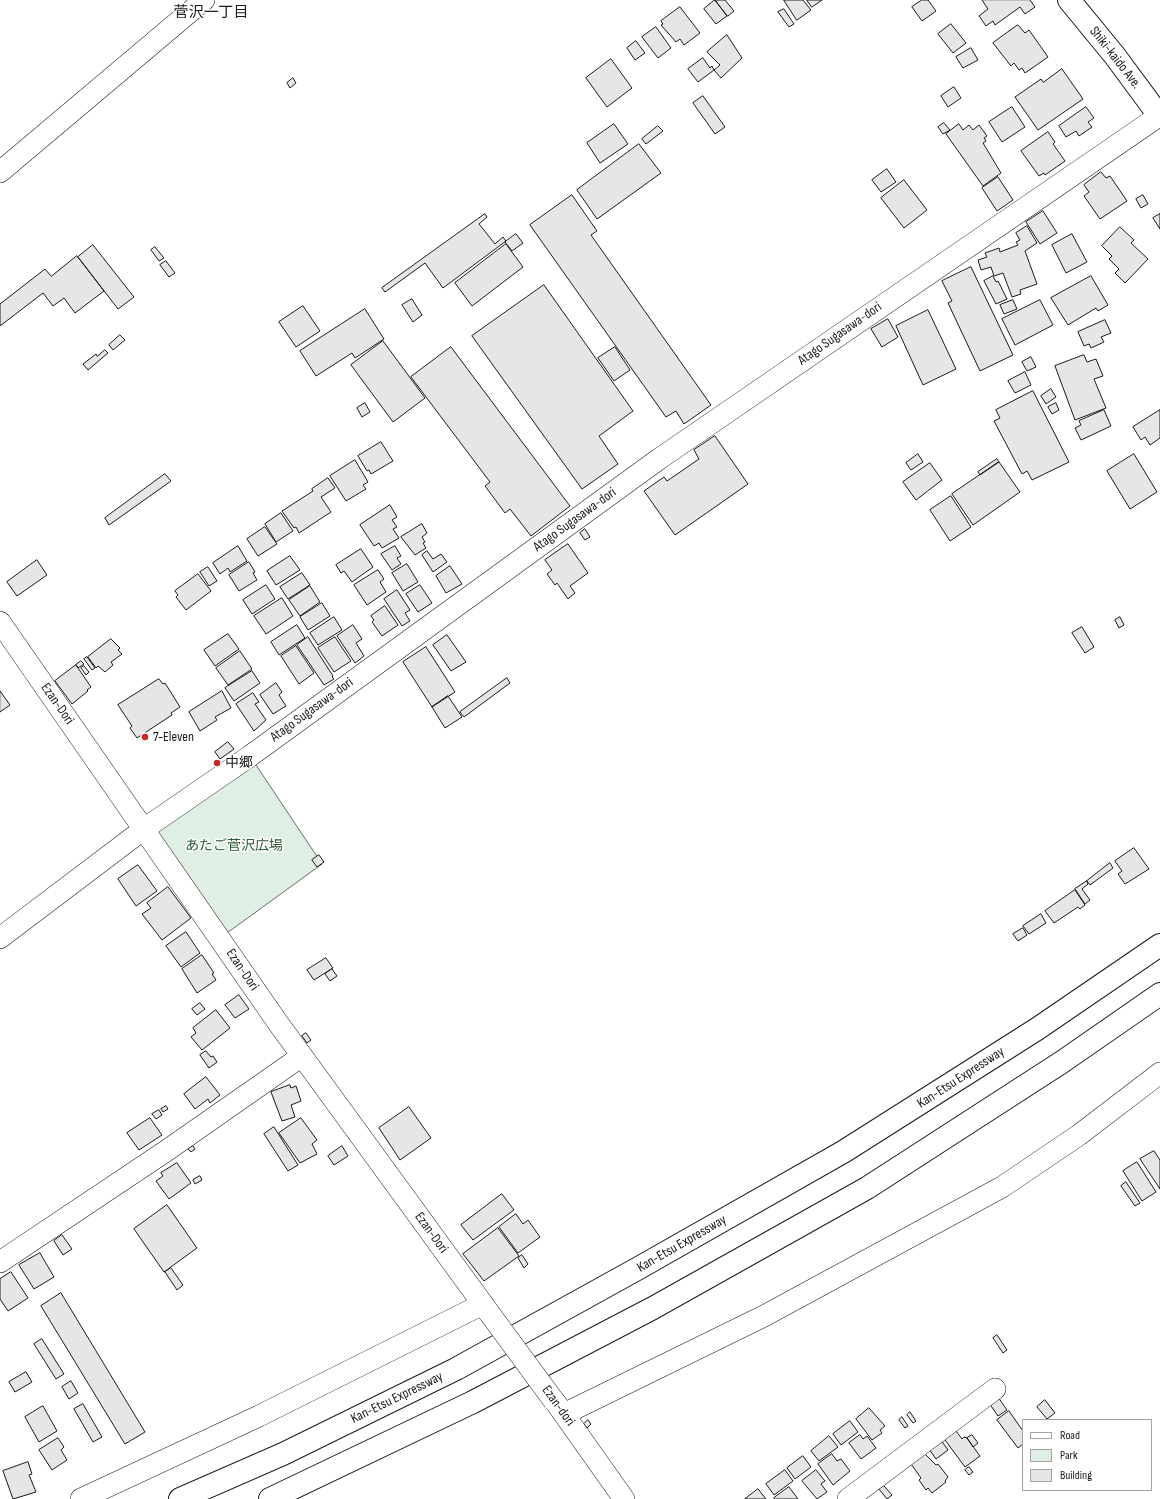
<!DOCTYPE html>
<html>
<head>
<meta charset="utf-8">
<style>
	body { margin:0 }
	#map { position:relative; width:1160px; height:1499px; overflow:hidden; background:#fff; font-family:"Sofia Sans Condensed",sans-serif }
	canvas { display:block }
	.legend { position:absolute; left:1022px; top:1419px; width:130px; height:72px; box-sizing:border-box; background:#fff; border:1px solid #a3a3a3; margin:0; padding:5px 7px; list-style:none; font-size:12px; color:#1a1a1a }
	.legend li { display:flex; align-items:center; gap:8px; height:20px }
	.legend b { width:20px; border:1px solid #a3a3a3 }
</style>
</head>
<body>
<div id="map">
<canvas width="1160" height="1499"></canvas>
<ul class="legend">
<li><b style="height:5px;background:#fff"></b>Road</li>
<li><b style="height:11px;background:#e0efe3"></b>Park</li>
<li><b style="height:11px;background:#e6e6e6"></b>Building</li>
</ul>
</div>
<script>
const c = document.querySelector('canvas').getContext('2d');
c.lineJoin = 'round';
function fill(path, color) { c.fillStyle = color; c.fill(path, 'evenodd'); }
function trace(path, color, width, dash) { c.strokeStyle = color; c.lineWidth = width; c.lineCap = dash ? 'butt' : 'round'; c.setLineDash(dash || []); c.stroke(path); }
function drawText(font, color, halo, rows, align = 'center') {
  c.font = font + ' "Sofia Sans Condensed","Noto Sans JP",sans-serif'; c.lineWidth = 3; c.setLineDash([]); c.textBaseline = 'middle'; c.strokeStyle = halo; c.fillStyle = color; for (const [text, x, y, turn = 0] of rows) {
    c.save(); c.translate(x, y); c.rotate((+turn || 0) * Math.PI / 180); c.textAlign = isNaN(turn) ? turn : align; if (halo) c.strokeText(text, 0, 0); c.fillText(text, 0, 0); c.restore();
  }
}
const green = new Path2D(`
	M250,756L322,864L220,938L144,829Z`);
const building = new Path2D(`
	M715,0H725L734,11L728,16Z
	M715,0L727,16L716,24L704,9Z
	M784,0H803L811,10L797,20Z
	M807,0H822L812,7Z
	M922,0H928L936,11L922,21L912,7Z
	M1030,0L1035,7L1025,14L1020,7L995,25L993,21L986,26L979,16L988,9L982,0Z
	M680,7L700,33L684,45L680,39L676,42L661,25L663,24L661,21Z
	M784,9L794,24L789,27L778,12Z
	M951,24L966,43L953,53L938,34Z
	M1018,25L1025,33L1029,30L1048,57L1025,73L1022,68L1019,70L1014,63L1011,66L993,43Z
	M656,27L671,48L658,58L642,37Z
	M727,35L742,58L721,78L714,70L720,65L707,52Z
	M636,41L645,53L635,60L627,48Z
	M971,48L978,60L963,68L956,57Z
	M703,58L710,68L712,66L714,70L698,82L688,69Z
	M611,59L632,88L607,107L586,78Z
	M1062,69L1083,99L1038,130L1015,97L1041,79L1043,82Z
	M293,78L296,83L290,88L287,83Z
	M954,87L961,98L948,107L941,96Z
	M703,96L725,127L715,134L693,103Z
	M1012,107L1025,127L1002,142L989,122Z
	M1086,107L1094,118L1088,122L1092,127L1079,136L1076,131L1066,137L1059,126Z
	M944,123L950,130L943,134L938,127Z
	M614,124L628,144L600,163L587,143Z
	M959,124L963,130L969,125L973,130L979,125L987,136L984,138L986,141L983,143L1001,173L983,186L946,134Z
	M658,126L663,131L646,144L642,139Z
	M1048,132L1055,142L1053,144L1065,161L1045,175L1044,173L1039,176L1021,151Z
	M639,144L661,173L597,219L577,190Z
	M887,169L896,182L881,192L872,180Z
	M1101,172L1106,178L1110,176L1127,201L1100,219L1084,196L1089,192L1084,185Z
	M998,177L1013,200L997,211L982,188Z
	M904,180L927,210L904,228L881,198Z
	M572,195L597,231L591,235L711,405L684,424L676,411L666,417L530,225Z
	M1143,195L1148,204L1141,208L1136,199Z
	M1043,211L1057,233L1040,244L1026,222Z
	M485,214L487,217L479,224L495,244L503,237L506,241L443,288L425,263L385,292L382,288Z
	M1160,214V229L1153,218Z
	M1027,226L1037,243L1025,251L1037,284L1020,290L1021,294L1012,297L1003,273L994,276L991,267L981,270L978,260L987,257L985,253L999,248L1000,252L1018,245L1016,242L1020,240L1016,233Z
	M1120,227L1134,240L1131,243L1148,259L1125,283L1115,273L1119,269L1109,259L1112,256L1102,246Z
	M516,234L523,243L512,251L505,242Z
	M1072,234L1087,262L1066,273L1052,245Z
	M506,244L523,267L472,306L455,283Z
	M93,245L134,297L118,309L78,257Z
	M155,247L164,258L159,261L151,250Z
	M77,256L104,291L75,313L64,298L53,306L43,293L0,326V304L45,269L51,276Z
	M166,261L175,273L169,277L160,265Z
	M971,267L1013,355L980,371L948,303L952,301L942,281Z
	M993,276L996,282L998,281L1007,299L996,304L984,281Z
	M1091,276L1108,305L1098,311L1096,308L1068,325L1051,298Z
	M544,285L633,411L599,436L618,464L582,489L472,336Z
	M412,299L422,315L413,322L402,305Z
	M1013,300L1017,309L1004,314L1000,305Z
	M1040,300L1053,325L1015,345L1002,319Z
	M303,306L320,331L296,347L279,322Z
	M365,309L384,339L355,358L352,353L316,376L300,351Z
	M928,310L956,369L923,385L896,326Z
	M888,319L898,337L882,347L871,329Z
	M1105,320L1111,333L1101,337L1104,342L1091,348L1089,344L1084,346L1078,332Z
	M120,335L125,340L113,350L109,345Z
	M383,341L425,398L393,422L351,365Z
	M451,347L570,506L531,536L510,509L505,513L485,486L490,482L411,377Z
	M615,347L630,370L614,381L598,358Z
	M105,350L108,353L88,370L83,364L96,354L97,356Z
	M1084,355L1087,362L1096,359L1103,376L1094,379L1106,408L1075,420L1055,366Z
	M1031,357L1036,367L1027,371L1022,362Z
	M1025,372L1031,385L1015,393L1008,381Z
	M1051,389L1056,397L1046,404L1041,396Z
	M1033,391L1069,462L1032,480L1027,471L1022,474L994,421L1000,418L996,410Z
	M365,403L370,412L362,417L357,408Z
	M1056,403L1059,410L1052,414L1048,407Z
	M1104,410L1111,426L1081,440L1075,428L1081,425L1079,421Z
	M1160,410V438L1150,445L1145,437L1141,440L1133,427Z
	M715,436L748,484L675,535L644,491L664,477L667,481L699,459L694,450Z
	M381,442L393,461L371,474L369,470L367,471L358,456Z
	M918,454L923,462L911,470L906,463Z
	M1134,454L1157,492L1130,509L1107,471Z
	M997,459L999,462L980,475L978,472Z
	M355,460L368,482L363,485L366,489L346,501L330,476Z
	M999,462L1020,492L973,525L952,494Z
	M930,463L942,480L916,500L903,482Z
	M165,474L171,481L109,525L105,518Z
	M328,478L335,488L321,497L331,512L299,533L296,527L294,528L282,511L313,491L312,489Z
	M951,496L971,527L950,541L930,510Z
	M390,505L397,517L392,520L397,527L393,529L399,538L382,548L379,543L374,546L360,525Z
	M281,513L293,531L276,542L265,524Z
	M422,524L427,533L422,537L425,542L423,543L426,548L415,555L401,537Z
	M265,527L277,544L258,556L247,539Z
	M585,529L590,537L585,540L580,533Z
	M568,544L588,573L570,586L575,593L568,599L557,583L555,585L547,574L552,570L545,560Z
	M238,546L247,561L230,572L228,568L220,574L213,563Z
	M395,546L401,556L397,558L401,564L392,570L381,554Z
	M361,549L373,567L352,582L344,571L341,573L336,565Z
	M427,551L433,559L441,554L447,562L433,572L422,555Z
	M290,556L300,570L276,585L267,571Z
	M37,560L47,575L17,596L7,582Z
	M249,562L255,572L253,573L257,580L239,591L229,575Z
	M407,564L418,582L403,591L392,573Z
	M450,566L462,584L446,593L436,576Z
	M208,567L217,581L209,586L200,572Z
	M378,570L384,579L380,582L386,592L367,605L354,585Z
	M302,573L310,585L288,599L280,587Z
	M198,574L211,591L186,610L176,597L178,595L175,591Z
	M266,585L275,599L252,614L243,600Z
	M420,585L432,603L418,612L406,594Z
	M310,586L320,602L300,616L289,600Z
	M397,590L410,610L405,613L410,621L402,626L384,599Z
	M282,598L293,616L266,634L254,616Z
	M322,603L330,616L308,630L300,617Z
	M385,606L398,625L382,636L372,622L374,620L371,616Z
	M334,617L342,630L318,645L310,633Z
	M1120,617L1124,625L1119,628L1115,620Z
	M297,625L305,638L279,655L271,642Z
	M353,625L362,639L356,643L364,656L355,663L337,636Z
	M1082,627L1094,647L1085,653L1072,633Z
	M228,634L239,649L215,666L204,650Z
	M447,635L466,662L451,671L433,645Z
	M308,637L333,676L332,677L334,679L324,685L297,645Z
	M335,637L351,661L334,672L318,648Z
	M111,639L120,648L118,650L122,654L111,662L113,665L105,672L98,666L96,668L88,657Z
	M296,646L314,673L299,684L281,656Z
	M426,647L455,692L432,707L403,662Z
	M240,651L252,669L228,685L216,668Z
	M87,657L95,668L92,670L84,659Z
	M81,661L84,664L78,668L76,665Z
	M76,665L91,687L87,690L88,691L72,704L55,681Z
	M84,666L89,672L86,675L81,668Z
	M252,671L260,683L234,701L225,688Z
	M507,678L510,683L464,717L460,712Z
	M159,679L163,684L165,683L180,707L171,713L172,715L137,738L130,728L132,726L118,705Z
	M276,683L282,692L279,695L286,706L273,714L260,695Z
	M0,691L10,705L0,712Z
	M222,691L231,708L215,717L217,720L200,731L189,712Z
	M253,693L259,702L255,704L266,720L254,731L236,704Z
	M448,696L462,717L445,728L432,707Z
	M228,742L234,749L220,759L215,752Z
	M1134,848L1149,869L1125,884L1118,874L1122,871L1115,861Z
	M319,855L324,862L317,867L312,860Z
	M1110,863L1113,868L1090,885L1087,881Z
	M138,865L157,891L136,906L118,879Z
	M1087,881L1088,884L1082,889L1090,900L1085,904L1075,889Z
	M168,887L191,918L162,940L142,914L151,908L147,903Z
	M1075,890L1085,905L1080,909L1078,907L1054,923L1045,911Z
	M1041,914L1046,923L1029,934L1023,926Z
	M1023,928L1027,935L1018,941L1013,934Z
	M186,932L200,953L181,967L166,946Z
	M202,955L214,973L212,974L216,980L197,993L182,969Z
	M326,958L333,968L314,980L307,970Z
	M332,969L337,976L330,981L325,974Z
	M239,995L249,1009L235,1018L225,1005Z
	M200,1003L205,1009L197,1015L192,1009Z
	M216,1010L230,1028L202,1050L191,1037L196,1033L193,1028Z
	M306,1033L311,1040L307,1043L302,1036Z
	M206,1051L211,1057L213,1056L217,1062L209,1068L200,1055Z
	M206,1077L220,1095L210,1103L208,1099L195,1109L184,1094Z
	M290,1085L291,1088L296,1086L301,1101L291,1105L295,1117L282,1121L271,1092Z
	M166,1106L168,1109L163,1112L161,1109Z
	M409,1107L431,1138L400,1160L379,1128Z
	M159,1110L162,1115L156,1119L152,1114Z
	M150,1118L162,1135L139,1150L127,1133Z
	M301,1118L317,1140L312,1144L317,1154L300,1163L279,1133Z
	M274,1127L298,1165L288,1171L264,1134Z
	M193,1146L195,1149L191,1152L188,1149Z
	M342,1146L348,1156L334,1165L328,1156Z
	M1154,1151L1160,1160V1189L1140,1159Z
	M1137,1162L1156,1192L1142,1201L1123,1171Z
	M177,1163L191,1183L169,1199L156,1181L163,1176L161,1173Z
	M200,1176L202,1180L195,1184L193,1180Z
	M1126,1182L1140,1203L1135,1206L1121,1186Z
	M502,1194L514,1210L473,1240L461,1225Z
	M167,1205L197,1248L164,1272L134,1229Z
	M516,1214L523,1224L528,1220L540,1237L518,1253L499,1227Z
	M498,1228L519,1256L484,1281L463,1254Z
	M62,1235L72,1249L63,1255L54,1241Z
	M40,1253L54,1277L34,1289L19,1265Z
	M522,1255L528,1264L524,1268L518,1258Z
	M171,1268L183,1285L177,1290L165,1272Z
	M11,1272L28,1298L8,1311L0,1299V1279Z
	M61,1293L145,1432L125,1444L41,1306Z
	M997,1335L1007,1350L1003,1353L993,1338Z
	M42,1339L64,1374L56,1379L34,1344Z
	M26,1372L32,1382L15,1392L9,1382Z
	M71,1381L78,1393L69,1399L62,1387Z
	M998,1397L1007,1410L998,1416L989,1403Z
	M1045,1400L1055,1413L1047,1419L1037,1407Z
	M83,1404L102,1437L93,1442L74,1409Z
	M43,1406L57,1431L39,1442L25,1417Z
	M869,1408L885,1426L880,1430L882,1433L872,1440L856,1419Z
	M1009,1411L1023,1431V1444L1018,1448L997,1420Z
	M910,1412L916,1421L913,1423L907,1415Z
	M902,1417L908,1426L905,1428L899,1420Z
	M588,1420L591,1424L587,1428L584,1424Z
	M850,1421L858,1432L841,1445L833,1434Z
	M956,1431L962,1439L964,1437L967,1438L980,1456L965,1467L945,1440Z
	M860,1435L863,1439L867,1436L876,1448L861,1459L849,1443Z
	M972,1435L978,1443L973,1447L967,1438Z
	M829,1436L838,1447L819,1461L811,1451Z
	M58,1438L64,1447L61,1450L67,1460L52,1470L39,1450Z
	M941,1440L948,1450L936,1459L929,1449Z
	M832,1454L837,1461L841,1459L850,1471L833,1485L818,1464Z
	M925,1454L936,1465L938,1464L948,1477L945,1481L946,1482L932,1493L928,1488L926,1490L919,1480L921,1478L911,1464Z
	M803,1456L811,1467L795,1479L787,1468Z
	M28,1462L32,1474L29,1475L36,1492L13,1499L3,1471Z
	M969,1467L973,1472L969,1475L965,1470Z
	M785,1470L793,1481L774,1495L766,1484Z
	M816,1470L825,1481L821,1484L827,1492L817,1499L802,1481Z
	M884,1486L892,1495L887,1499L879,1489Z
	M789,1487L798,1499H775L774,1498Z
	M758,1489L766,1499H745Z`);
const minor = new Path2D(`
	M0,172L204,0
	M0,622L278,1023L490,1314
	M0,938L144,829L250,756L659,459L1159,116
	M0,1262L166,1151L302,1056
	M556,1403L624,1499
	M564,1414L764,1316L1002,1187L1079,1135L1160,1073
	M81,1499L259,1416L483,1304
	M848,1499L995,1389`);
const major = new Path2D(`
	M1069,0L1115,56L1160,117`);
const highway = new Path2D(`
	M180,1499L283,1454L456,1369L637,1269L843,1152L1037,1029L1160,945
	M270,1499L473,1402L653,1308L867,1188L1062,1062L1160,994`);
const minorBridge = new Path2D(`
	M490,1314L554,1401`);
const markers = [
	[145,737,4,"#c62828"],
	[217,763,4,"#c62828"]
];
const streetNames = [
	["Shiki-kaido Ave.",1115,58,52],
	["Atago Sugasawa-dori",840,334,-35],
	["Atago Sugasawa-dori",575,520,-36],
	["Ezan-Dori",57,704,55],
	["Atago Sugasawa-dori",312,710,-36],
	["Ezan-Dori",242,970,56],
	["Kan-Etsu Expressway",961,1078,-33],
	["Ezan-Dori",431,1233,54],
	["Kan-Etsu Expressway",682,1244,-30],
	["Kan-Etsu Expressway",397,1398,-26],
	["Ezan-dori",558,1406,54]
];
const poiNames = [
	["7-Eleven",153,737],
	["中郷",225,763]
];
const parkNames = [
	["あたご菅沢広場",234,846]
];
const neighbourhoodNames = [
	["菅沢一丁目",211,13]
];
fill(green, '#e0efe3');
trace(green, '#6a6a6a', 1);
fill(building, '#e6e6e6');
trace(building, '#1a1a1a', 1);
trace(minor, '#1a1a1a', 22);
trace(major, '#1a1a1a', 24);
trace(highway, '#1a1a1a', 24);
trace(minor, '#fff', 21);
trace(major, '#fff', 22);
trace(highway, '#fff', 22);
trace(minorBridge, '#1a1a1a', 22, []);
trace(minorBridge, '#fff', 21);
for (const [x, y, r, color] of markers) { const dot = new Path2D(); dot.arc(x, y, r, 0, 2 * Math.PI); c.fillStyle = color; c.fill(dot); trace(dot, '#fff', 1.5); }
drawText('14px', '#1a1a1a', '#fff', streetNames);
drawText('14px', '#1a1a1a', '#fff', poiNames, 'left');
drawText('14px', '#2b5a34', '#fff', parkNames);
drawText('15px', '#1a1a1a', '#fff', neighbourhoodNames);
</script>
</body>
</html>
